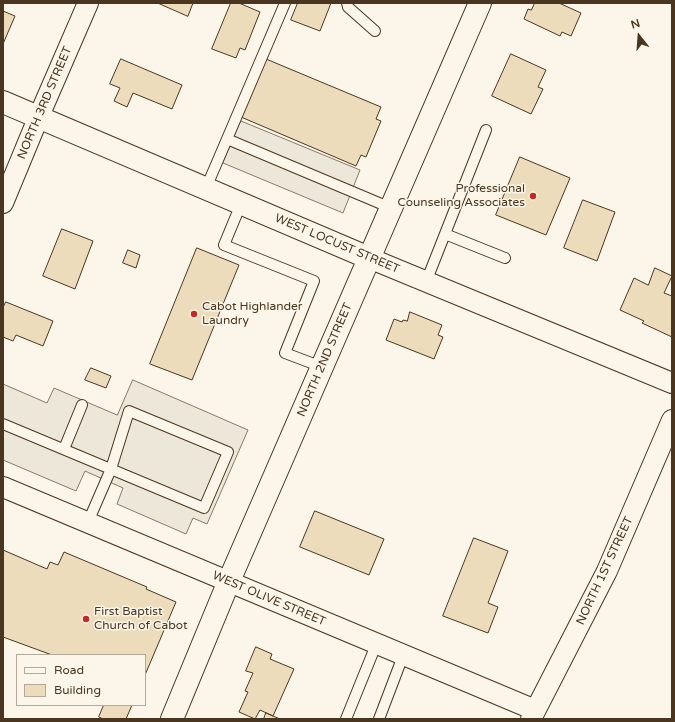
<!DOCTYPE html>
<html>
<head>
<meta charset="utf-8">
<style>
	body { margin:0 }
	#map { position:relative; width:675px; height:722px; overflow:hidden; background:#fbf6e9; font-family:"Varela Round",sans-serif }
	canvas { display:block }
	.frame { position:absolute; inset:0; border:4px solid #4a3520; pointer-events:none }
	.legend { position:absolute; left:16px; top:654px; width:130px; height:52px; box-sizing:border-box; background:#fbf6e9; border:1px solid #b4a999; margin:0; padding:5px 7px; list-style:none; font-size:12px; color:#4a3520 }
	.legend li { display:flex; align-items:center; gap:8px; height:20px }
	.legend b { width:20px; border:1px solid #b4a999 }
	.north { position:absolute; left:619px; top:16px; width:40px; height:40px; -webkit-text-stroke:3px #fbf6e9; paint-order:stroke; rotate:343deg; font-size:11px; font-weight:700; line-height:16px; text-align:center; color:#4a3520 }
	.north::after { content:''; display:block; margin:auto; width:14px; height:18px; background:#4a3520; clip-path:polygon(50% 0,100% 100%,50% 72%,0 100%) }
</style>
</head>
<body>
<div id="map">
<canvas width="675" height="722"></canvas>
<div class="frame"></div>
<ul class="legend">
<li><b style="height:5px;background:#fbf6e9"></b>Road</li>
<li><b style="height:11px;background:#ecdcbc"></b>Building</li>
</ul>
<div class="north">N</div>
</div>
<script>
const c = document.querySelector('canvas').getContext('2d');
c.lineJoin = 'round';
function fill(path, color) { c.fillStyle = color; c.fill(path, 'evenodd'); }
function trace(path, color, width, dash) { c.strokeStyle = color; c.lineWidth = width; c.lineCap = dash ? 'butt' : 'round'; c.setLineDash(dash || []); c.stroke(path); }
function drawText(font, color, halo, rows, align = 'center') {
  c.font = font + ' "Varela Round",sans-serif'; c.lineWidth = 3; c.setLineDash([]); c.textBaseline = 'middle'; c.strokeStyle = halo; c.fillStyle = color; for (const [text, x, y, turn = 0] of rows) {
    c.save(); c.translate(x, y); c.rotate((+turn || 0) * Math.PI / 180); c.textAlign = isNaN(turn) ? turn : align; if (halo) c.strokeText(text, 0, 0); c.fillText(text, 0, 0); c.restore();
  }
}
const parking = new Path2D(`
	M241,121L360,170L343,213L223,163Z
	M133,380L248,430L207,524L193,518L186,534L117,504L123,488L85,471L76,491L3,460V384L47,403L54,388L117,415Z`);
const building = new Path2D(`
	M158,3H193L188,16Z
	M231,3H239L260,12L245,50L240,48L236,58L212,49Z
	M298,3H331L320,31L291,20Z
	M535,3H559L581,13L571,36L562,32L560,36L524,19L528,9L531,10Z
	M3,11L15,16L3,44Z
	M511,54L546,70L538,87L543,89L531,114L492,96Z
	M121,59L182,85L172,109L133,93L127,107L114,101L120,88L110,84Z
	M266,59L381,107L376,119L381,121L366,157L361,155L356,166L241,117Z
	M520,157L570,178L546,235L496,215Z
	M583,200L615,212L597,261L564,248Z
	M62,229L93,241L75,289L43,276Z
	M197,248L239,265L192,380L150,364Z
	M128,250L140,255L136,268L123,263Z
	M655,268L672,276L664,293L672,296V337L642,323L644,321L620,310L634,278L648,285Z
	M6,302L53,321L43,346L16,335L13,341L3,337V308Z
	M410,312L442,325L438,335L443,337L434,359L386,340L394,319L402,322L403,320L407,321Z
	M91,368L111,376L106,388L85,380Z
	M315,511L384,539L369,575L300,547Z
	M474,538L508,551L488,603L498,607L488,633L443,616Z
	M3,550L47,569L50,562L58,565L64,552L147,587L146,589L176,602L145,675V655H52L3,637Z
	M256,647L272,654L270,659L294,669L273,716L260,710L255,719L239,712L248,692L245,691L253,673L246,671Z
	M104,705H132L126,719H103L99,717Z
	M266,713L280,719H264Z`);
const lane = new Path2D(`
	M347,3L348,7L375,31
	M227,139L285,3
	M206,188L227,139L391,208
	M241,204L224,245L314,281L285,353L322,367
	M445,234L505,258
	M426,282L486,130
	M3,424L204,508L228,452L129,411L111,469L88,522
	M64,449L82,405
	M346,719L376,645
	M379,719L403,656`);
const street = new Path2D(`
	M3,203L39,116L88,3
	M369,258L672,383
	M3,487C180,562 357,637 535,710
	M531,719L607,571L672,420`);
const secondary = new Path2D(`
	M3,102L369,258`);
const primary = new Path2D(`
	M172,719L229,581L480,3`);
const markers = [
	[533,196,4,"#c62828"],
	[194,314,4,"#c62828"],
	[86,619,4,"#c62828"]
];
const streetNames = [
	["NORTH 3RD STREET",45,103,-67],
	["WEST LOCUST STREET",337,244,23],
	["NORTH 2ND STREET",325,360,-67],
	["NORTH 1ST STREET",605,571,-65],
	["WEST OLIVE STREET",269,599,23]
];
const poiNames = [
	["Professional",525,189,"right"],
	["Counseling Associates",525,203,"right"],
	["Cabot Highlander",202,307],
	["Laundry",202,321],
	["First Baptist",94,612],
	["Church of Cabot",94,626]
];
fill(parking, '#ede7d9');
trace(parking, '#887966', 1);
fill(building, '#ecdcbc');
trace(building, '#4a3520', 1);
trace(lane, '#4a3520', 12);
trace(street, '#4a3520', 22);
trace(secondary, '#4a3520', 24);
trace(primary, '#4a3520', 24);
trace(lane, '#fbf6e9', 10);
trace(street, '#fbf6e9', 20);
trace(secondary, '#fbf6e9', 22);
trace(primary, '#fbf6e9', 22);
for (const [x, y, r, color] of markers) { const dot = new Path2D(); dot.arc(x, y, r, 0, 2 * Math.PI); c.fillStyle = color; c.fill(dot); trace(dot, '#fbf6e9', 1.5); }
drawText('12px', '#4a3520', '#fbf6e9', streetNames);
drawText('12px', '#4a3520', '#fbf6e9', poiNames, 'left');
</script>
</body>
</html>
